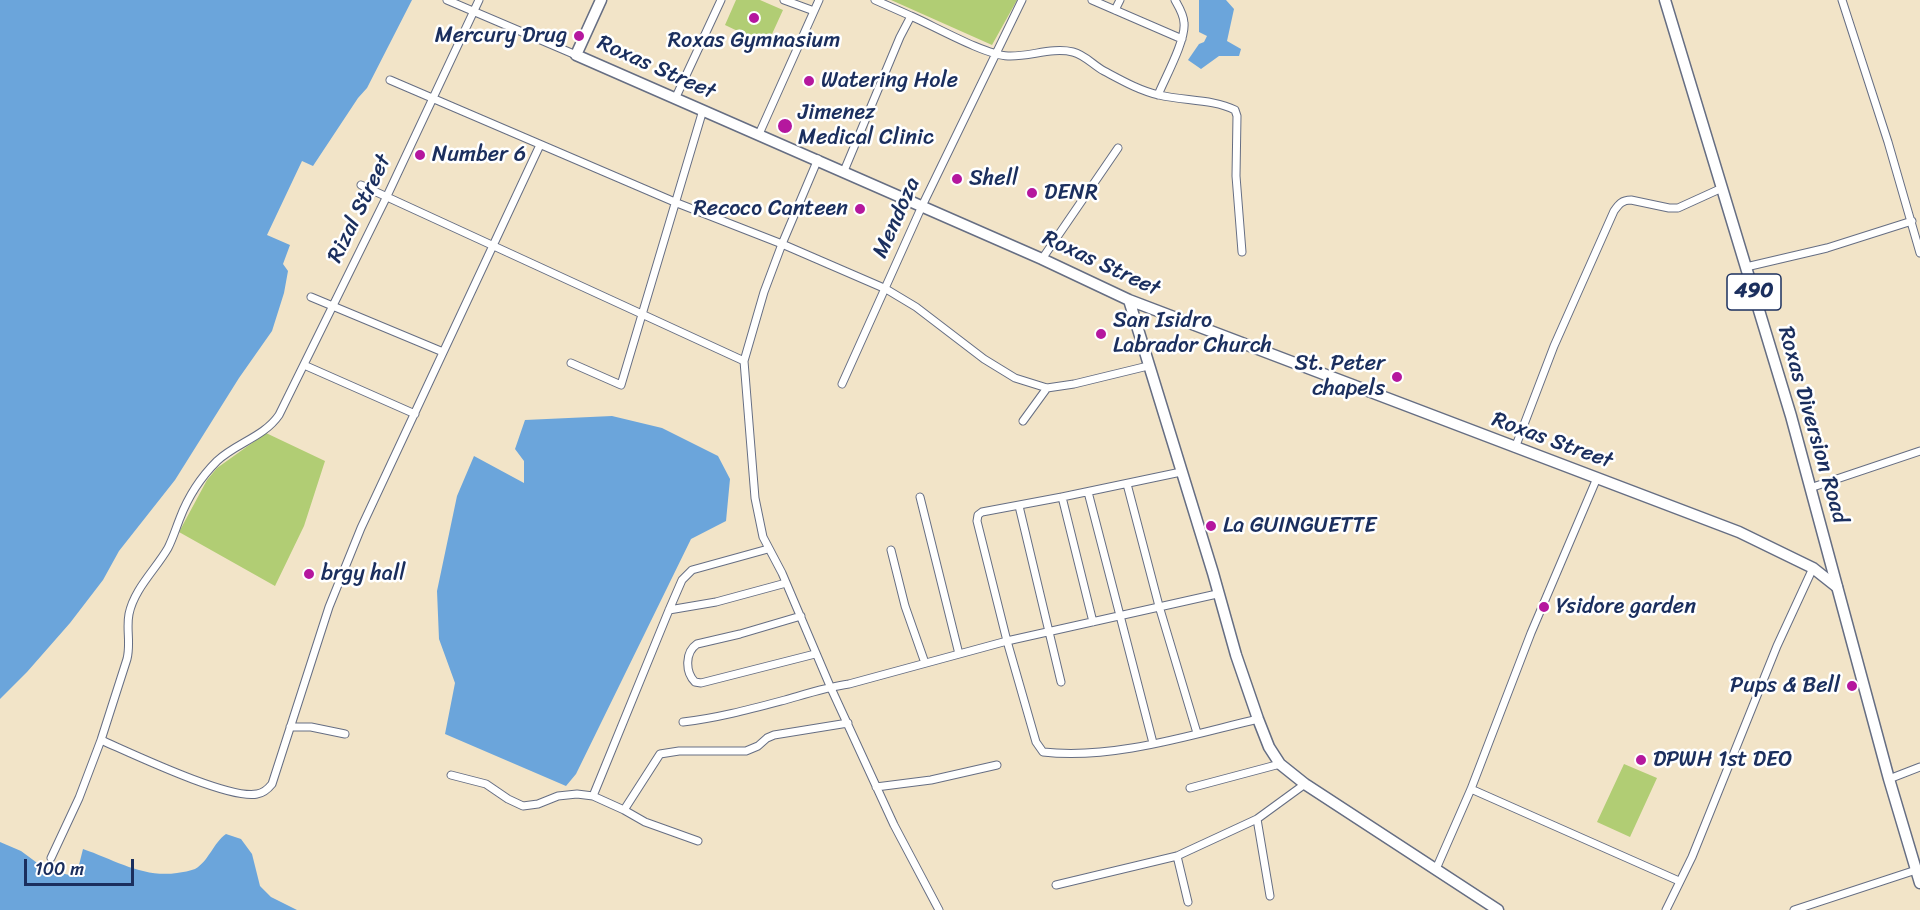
<!DOCTYPE html>
<html>
<head>
<meta charset="utf-8">
<style>
	body { margin:0 }
	#map { position:relative; width:1920px; height:910px; overflow:hidden; background:#f2e4c8; font-family:Sriracha,sans-serif }
	canvas { display:block }
	.scale { position:absolute; left:24px; top:859px; width:110px; height:27px; box-sizing:border-box; border:3px solid #1b2f5e; border-top:0; padding-left:8px; font-size:18px; line-height:21px; white-space:nowrap; color:#1b2f5e; -webkit-text-stroke:4px #fff; paint-order:stroke }
</style>
</head>
<body>
<div id="map">
<canvas width="1920" height="910"></canvas>
<div class="scale">100 m</div>
</div>
<script>
const c = document.querySelector('canvas').getContext('2d');
c.lineJoin = 'round';
function fill(path, color) { c.fillStyle = color; c.fill(path, 'evenodd'); }
function trace(path, color, width, dash) { c.strokeStyle = color; c.lineWidth = width; c.lineCap = dash ? 'butt' : 'round'; c.setLineDash(dash || []); c.stroke(path); }
function drawText(font, color, halo, rows, align = 'center') {
  c.font = font + ' Sriracha,sans-serif'; c.lineWidth = 5; c.setLineDash([]); c.textBaseline = 'middle'; c.strokeStyle = halo; c.fillStyle = color; for (const [text, x, y, turn = 0] of rows) {
    c.save(); c.translate(x, y); c.rotate((+turn || 0) * Math.PI / 180); c.textAlign = isNaN(turn) ? turn : align; if (halo) c.strokeText(text, 0, 0); c.fillText(text, 0, 0); c.restore();
  }
}
const green = new Path2D(`
	M736,0H760L783,10L767,45L725,25Z
	M891,0H1017L992,45Z
	M266,433L325,461L304,526L275,586L179,532L207,480L217,468Z
	M1624,764L1657,778L1630,837L1597,822Z`);
const water = new Path2D(`
	M0,0H412L367,88L358,98L313,166L302,161L267,235L290,245L283,264L288,271L284,293L272,331L239,378L175,480L119,551L103,580L70,623L27,672L0,699Z
	M1199,0H1226L1234,9L1227,41L1241,49L1239,56H1219L1201,69L1188,60L1199,44L1204,42L1207,36L1199,32Z
	M612,416L662,428L718,456L730,479L726,521L691,539L576,774L566,786L445,734L455,683L439,639L437,591L457,496L474,456L524,483V461L515,449L525,420Z
	M226,834L241,839L252,854L260,886L271,897L297,910H0V842L21,851L44,868L76,877L83,849C115,860 143,878 177,873C183,872 190,871 195,869C209,861 213,843 226,834Z`);
const street = new Path2D(`
	M447,0L576,55
	M784,0L814,11
	M1092,0L1182,39
	M1842,0L1888,142L1920,253
	M1115,10L1120,0
	M911,16C934,26 985,55 1008,56C1030,57 1051,47 1073,52C1085,55 1093,65 1104,71C1121,80 1140,91 1159,95C1183,101 1213,99 1235,110L1237,116L1236,176L1242,252
	M390,80L677,203L782,244L886,289L916,307L984,359L1015,378L1047,388L1074,384L1148,366
	M1158,95C1165,78 1186,40 1184,23C1184,15 1179,7 1175,0
	M675,99L721,0
	M759,134L819,0
	M818,159L782,244L764,292L744,361L755,498L763,537L782,573L830,686L894,825L939,910
	M844,171L900,37L911,16L875,0
	M361,185L744,361
	M1042,259L1118,148
	M1746,267L1827,248L1912,221
	M311,297L443,352
	M571,363L621,385L703,110
	M304,365L415,414
	M842,384L922,206L1022,0
	M1023,421L1047,388
	M1515,448L1554,346L1614,211C1619,204 1622,200 1631,200L1669,208H1678L1722,188
	M1181,472L1062,497L982,512L978,515L977,521L1007,641L1036,742L1043,752C1113,760 1190,735 1258,719
	M1127,484L1159,606L1197,733
	M1810,488L1920,451
	M1088,492L1153,743
	M920,497L959,654
	M1062,497L1093,622
	M1019,506L1061,682
	M768,549L692,570L682,580L669,610L593,796L624,810L660,754L679,751H746L758,746L767,738L774,735L848,723
	M891,550L905,606L925,663
	M669,610L716,602L786,583
	M801,616L740,634L697,644C685,652 685,672 695,682L701,683L815,654
	M683,722C718,718 751,709 785,700C806,694 827,687 849,684L1007,641L1217,594
	M290,727H311L345,734
	M101,740C131,753 229,800 257,794C264,793 268,789 272,784L329,607L361,528L540,145
	M451,775L486,784L508,799L523,806L538,804L558,796L577,794L593,796
	M1889,779L1920,767
	M876,787L931,780L997,765
	M1190,788L1280,764
	M1471,789L1679,881
	M624,810L645,822L698,841
	M1257,819L1270,896
	M1177,856L1188,902
	M51,858L79,798L101,740L127,659C131,643 126,629 129,614C134,589 156,569 168,548C173,538 176,528 180,518C188,497 201,477 217,461C236,443 264,437 279,415L387,196L479,0
	M1436,869L1471,789L1531,633L1597,478
	M1056,885L1177,856L1257,819L1305,784
	M1666,910L1692,857L1777,646L1813,568
	M1794,910L1916,870`);
const secondary = new Path2D(`
	M601,0L576,55L1042,259L1129,300L1739,532L1813,568L1837,587
	M1129,300L1213,573L1236,655L1258,719L1269,747L1280,764L1305,784L1498,910`);
const primary = new Path2D(`
	M1665,0L1791,416L1889,779L1920,883`);
const markers = [
	[754,18,6,"#b5179e"],
	[579,36,6,"#b5179e"],
	[809,81,6,"#b5179e"],
	[785,126,8,"#b5179e"],
	[420,155,6,"#b5179e"],
	[957,179,6,"#b5179e"],
	[1032,193,6,"#b5179e"],
	[860,209,6,"#b5179e"],
	[1101,334,6,"#b5179e"],
	[1397,377,6,"#b5179e"],
	[1211,526,6,"#b5179e"],
	[309,574,6,"#b5179e"],
	[1544,607,6,"#b5179e"],
	[1852,686,6,"#b5179e"],
	[1641,760,6,"#b5179e"]
];
const shields = [
	[1754,292,54]
];
const shieldNames = [
	["490",1754,292]
];
const poiNames = [
	["Mercury Drug",567,36,"right"],
	["Roxas Gymnasium",754,41,"center"],
	["Watering Hole",821,81],
	["Jimenez",798,113],
	["Medical Clinic",798,138],
	["Number 6",432,155],
	["Shell",969,179],
	["DENR",1044,193],
	["Recoco Canteen",848,209,"right"],
	["San Isidro",1113,321],
	["Labrador Church",1113,346],
	["St. Peter",1385,364,"right"],
	["chapels",1385,389,"right"],
	["La GUINGUETTE",1223,526],
	["brgy hall",321,574],
	["Ysidore garden",1556,607],
	["Pups & Bell",1840,686,"right"],
	["DPWH 1st DEO",1653,760]
];
const streetNames = [
	["Roxas Street",656,68,24],
	["Rizal Street",360,209,-64],
	["Mendoza",897,218,-66],
	["Roxas Street",1101,264,25],
	["Roxas Diversion Road",1812,425,74],
	["Roxas Street",1552,441,20]
];
fill(green, '#b1cd74');
fill(water, '#6ba5db');
trace(street, '#666e83', 9);
trace(secondary, '#666e83', 13);
trace(primary, '#666e83', 13);
trace(street, '#fff', 7);
trace(secondary, '#fff', 10);
trace(primary, '#fff', 10);
for (const [x, y, r, color] of markers) { const dot = new Path2D(); dot.arc(x, y, r, 0, 2 * Math.PI); c.fillStyle = color; c.fill(dot); trace(dot, '#fff', 2); }
for (const [x, y, w] of shields) { const box = new Path2D(); box.roundRect(x - w / 2, y - 18, w, 36, 4.5); c.fillStyle = '#fff'; c.fill(box); trace(box, '#1b2f5e', 1.5); }
drawText('bold 21px', '#1b2f5e', null, shieldNames);
drawText('22px', '#1b2f5e', '#fff', poiNames, 'left');
drawText('22px', '#1b2f5e', '#fff', streetNames);
</script>
</body>
</html>
